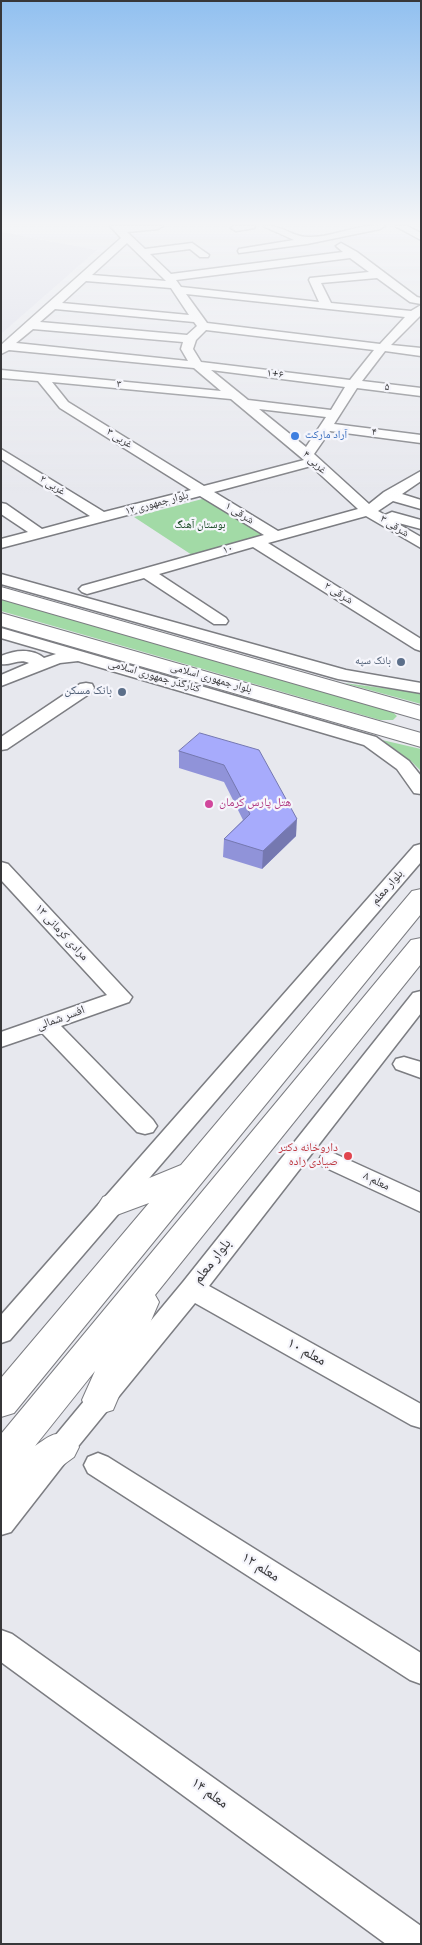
<!DOCTYPE html>
<html>
<head>
<meta charset="utf-8">
<style>
	body { margin:0 }
	#map { position:relative; width:422px; height:1945px; overflow:hidden; background:#e7e8ee; font-family:Overpass,sans-serif }
	canvas { display:block }
	.frame { position:absolute; inset:0; border:2px solid #373739; pointer-events:none }
</style>
</head>
<body>
<div id="map">
<canvas width="422" height="1945"></canvas>
<div class="frame"></div>
</div>
<script>
const c = document.querySelector('canvas').getContext('2d');
c.lineJoin = 'round';
function fill(path, color) { c.fillStyle = color; c.fill(path, 'evenodd'); }
function trace(path, color, width, dash) { c.strokeStyle = color; c.lineWidth = width; c.lineCap = dash ? 'butt' : 'round'; c.setLineDash(dash || []); c.stroke(path); }
function drawText(font, color, halo, rows, align = 'center') {
  c.font = font + ' Overpass,"Noto Naskh Arabic",sans-serif'; c.lineWidth = 4.5; c.setLineDash([]); c.textBaseline = 'middle'; c.strokeStyle = halo; c.fillStyle = color; for (const [text, x, y, turn = 0] of rows) {
    c.save(); c.translate(x, y); c.rotate((+turn || 0) * Math.PI / 180); c.textAlign = isNaN(turn) ? turn : align; if (halo) c.strokeText(text, 0, 0); c.fillText(text, 0, 0); c.restore();
  }
}
const built = new Path2D(`
	M1,232L97,250L1,334Z`);
const green = new Path2D(`
	M206,498L266,535L192,555L134,517Z
	M1,599L390,710L397,716L393,720H380L1,611Z
	M344,683L421,693V704Z
	M382,740L421,749V771L412,762Z`);
const minor = new Path2D(`
	M110,226H163L158,229L127,232L145,249L192,243L209,255L208,257H200L190,249L150,254L171,274L343,252L336,246L341,243L357,252L417,297L421,298V304L410,302L377,278L321,283L331,303L411,311L421,305V315L391,345L421,348V356L385,351L362,381L421,388V396L357,388L334,424L421,435V443L330,431L314,454L369,504L384,492L421,471V481L402,494L421,500V509L393,501L378,511L385,515L392,512L421,520V529L395,522L421,537V548L366,516L268,543L421,639V651L415,649L253,547L159,574L226,618L228,621L226,624H214L144,578L87,594L82,592L79,589L82,586L264,535L200,496L1,548V539L28,532L1,514V503L6,504L42,529L90,516L1,459V449L104,512L191,490L60,408L38,381L1,378V370L221,391L194,368L9,350L1,354V345L121,238ZM127,243L165,280L166,281L92,275ZM350,258L369,272L310,278L309,280L319,302L181,287L176,280ZM86,281L171,288L189,315L62,303ZM186,294L405,317L380,344L207,323ZM55,309L194,322L197,326L187,335L40,322ZM33,329L183,342L181,349L188,361L16,343ZM206,330L374,350L350,380L201,362L193,349L196,340ZM211,370L345,387L331,410L248,400ZM52,382L231,399L304,460L204,486L68,402ZM259,409L326,417L306,447ZM311,466L358,509L278,531L214,492Z
	M234,226H255L254,228L236,231L231,228Z
	M263,226C281,224 292,237 308,237C333,238 358,223 385,226L380,229L307,244L239,253L238,251L239,249L294,240Z
	M395,226H407L421,233V240Z
	M1,574L346,670L421,683V693L338,679L1,584Z
	M1,628L376,737L409,761L421,776V794L414,793L397,769L364,745L78,661L60,663L1,686V675L29,663C19,658 11,666 1,664V656C15,650 32,648 44,658L56,654L1,638Z
	M86,683L92,684L94,688L92,692L7,749L1,750V737L80,684Z
	M421,844V862L10,1340L1,1343V1315L414,846Z
	M1,862L8,864L132,997L129,1002L61,1026L153,1120L157,1126L153,1132L145,1134L137,1132L42,1033L1,1047V1032L107,995L1,880Z
	M421,991V1013L209,1286L421,1404V1428L411,1425L195,1303L71,1455L11,1532L1,1535V1501L183,1282L413,993Z
	M404,1057L421,1062V1078L396,1069L393,1064L396,1059Z
	M331,1152L421,1193V1212L322,1166L319,1160L322,1154Z
	M98,1453L108,1457L421,1653V1684L410,1680L88,1473L84,1465L88,1457Z
	M1,1630L12,1634L421,1926V1944H386L1,1662Z`);
const major = new Path2D(`
	M1,587L421,706V720L1,599Z
	M1,613L421,733V747L1,626Z`);
const highway = new Path2D(`
	M421,889V914L14,1413L1,1417V1378L149,1203L114,1216L103,1213L98,1205L103,1197L181,1165L412,891Z
	M421,938V964L155,1295L159,1302L113,1410L100,1414L87,1410L82,1400L95,1371L35,1446C51,1435 55,1430 74,1437L79,1447L74,1457L14,1501L1,1505V1434L411,940Z`);
const wall = new Path2D(`
	M200,733L296,836L262,869L223,857L224,839L243,820L224,782L179,768V751Z`);
const shadedWall = new Path2D(`
	M297,819L296,836L262,869L263,851Z`);
const building = new Path2D(`
	M200,733L259,750L297,819L263,851L224,839L250,814L224,765L179,751Z`);
const markers = [
	[295,436,5,"#3f7fe0"],
	[401,662,5,"#5c6f8a"],
	[122,692,5,"#5c6f8a"],
	[209,804,5,"#d1479c"],
	[348,1156,5,"#e0444e"]
];
const farStreetnames = [
	["۱+۶",275,375,7],
	["۳",119,385,5],
	["۵",387,388,7],
	["۴",374,433,7],
	["۳ غربی",119,439,32],
	["۴ غربی",314,463,43],
	["۲ غربی",52,486,32],
	["بلوار جمهوری ۱۲",157,504,-15],
	["شرقی ۱",239,514,32],
	["۳ شرقی",394,527,32],
	["۱۰",228,550,-16],
	["۲ شرقی",338,594,32],
	["کنارگذر جمهوری اسلامی",154,677,16],
	["بلوار جمهوری اسلامی",211,679,16]
];
const farShopnames = [
	["آراد مارکت",305,436]
];
const farParknames = [
	["بوستان آهنگ",200,526]
];
const farServicenames = [
	["بانک سپه",391,662]
];
const serviceNames = [
	["بانک مسکن",112,692]
];
const hotelNames = [
	["هتل پارس کرمان",219,804]
];
const streetNames = [
	["بلوار معلم",388,888,-49],
	["مرادی کرمانی ۱۳",61,933,47],
	["افسر شمالی",61,1019,-20],
	["معلم ۸",376,1182,26]
];
const healthNames = [
	["داروخانه دکتر",338,1149],
	["صیادی زاده",338,1163]
];
const nearStreetnames = [
	["بلوار معلم",213,1262,-52],
	["معلم ۱۰",306,1353,29],
	["معلم ۱۲",260,1568,32],
	["معلم ۱۴",209,1794,36]
];
fill(built, '#dbdce9');
fill(green, '#a2daa6');
trace(minor, '#7c7d82', 3);
trace(major, '#7c7d82', 2);
trace(highway, '#7c7d82', 2);
fill(minor, '#fff');
fill(major, '#fff');
fill(highway, '#fff');
fill(wall, '#9093d9');
fill(shadedWall, '#7578b0');
fill(building, '#a7abfc');
trace(building, '#7578b0', 1);
const sky = c.createLinearGradient(0, 0, 0, 498);
sky.addColorStop(0, '#91c0f0');
sky.addColorStop(0.45, '#f4f5f7');
sky.addColorStop(1, '#f4f5f700');
c.fillStyle = sky;
c.fillRect(0, 0, 422, 498);
for (const [x, y, r, color] of markers) { const dot = new Path2D(); dot.arc(x, y, r, 0, 2 * Math.PI); c.fillStyle = color; c.fill(dot); trace(dot, '#f5f5fb', 2); }
drawText('11px', '#373739', '#f5f5fb', farStreetnames);
drawText('11px', '#366cbe', '#f5f5fb', farShopnames, 'left');
drawText('11px', '#083d14', '#f5f5fb', farParknames);
drawText('11px', '#4e5e75', '#f5f5fb', farServicenames, 'right');
drawText('12px', '#4e5e75', '#f5f5fb', serviceNames, 'right');
drawText('12px', '#b23c85', '#f5f5fb', hotelNames, 'left');
drawText('12px', '#373739', '#f5f5fb', streetNames);
drawText('12px', '#be3a42', '#f5f5fb', healthNames, 'right');
drawText('15px', '#373739', '#f5f5fb', nearStreetnames);
</script>
</body>
</html>
